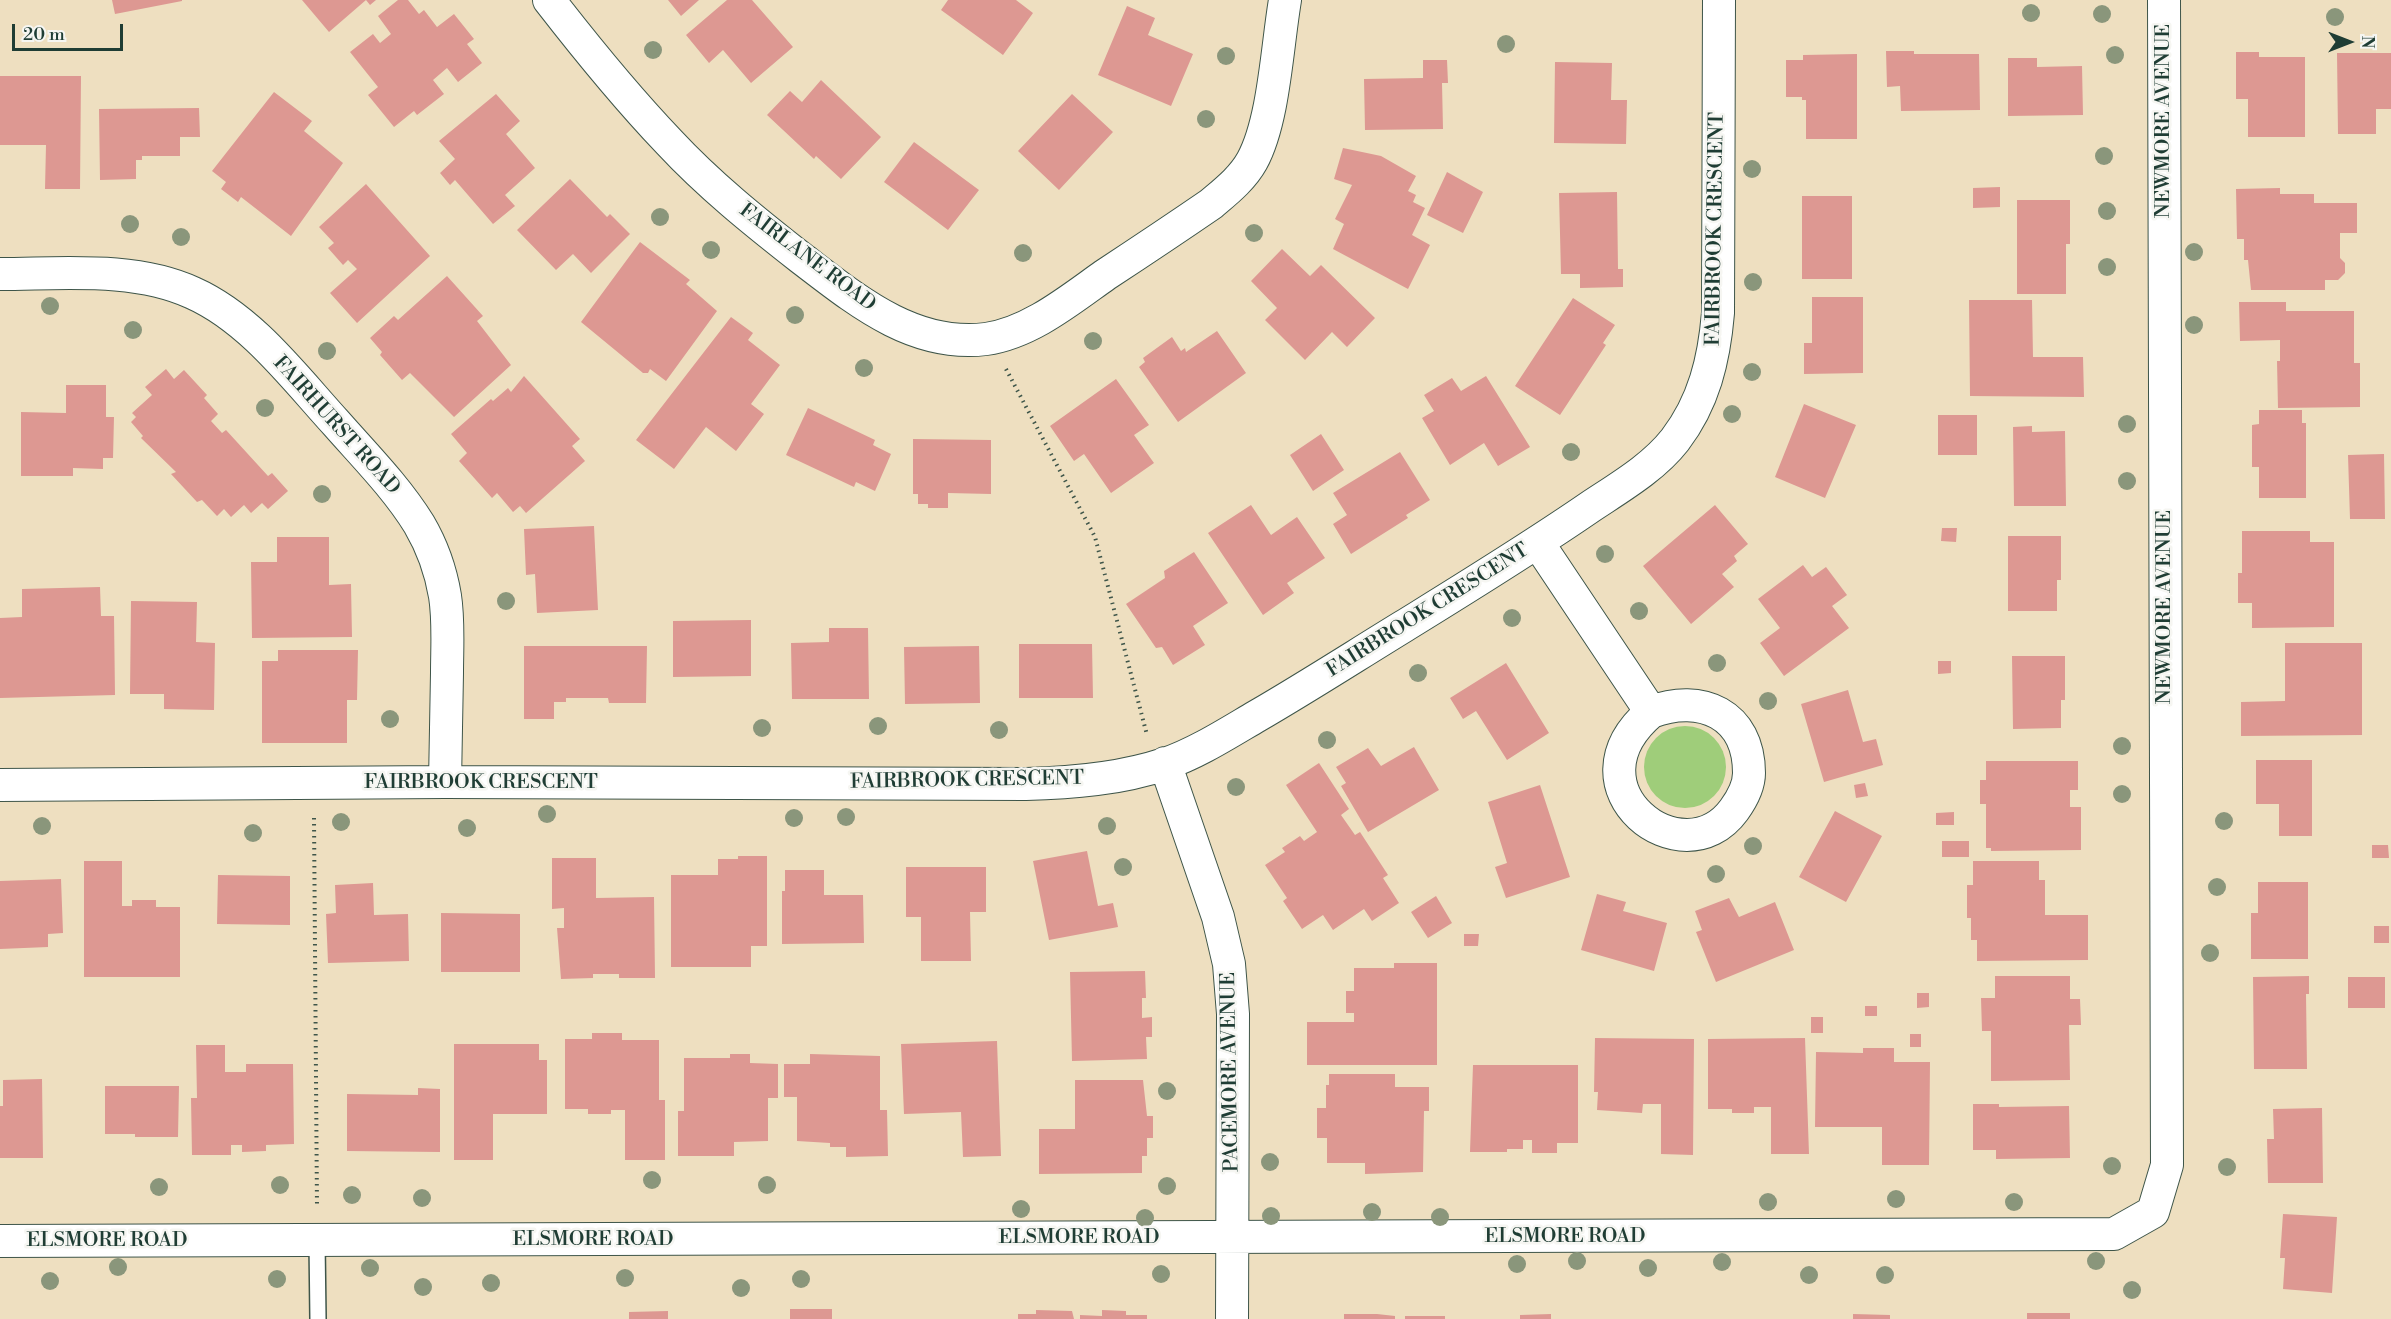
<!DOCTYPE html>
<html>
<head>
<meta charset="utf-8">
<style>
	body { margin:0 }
	#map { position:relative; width:2391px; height:1319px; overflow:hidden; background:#eedfc0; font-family:"Libre Bodoni",serif }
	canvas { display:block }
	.north { position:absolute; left:2319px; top:12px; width:60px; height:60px; -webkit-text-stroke:4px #f6f6f2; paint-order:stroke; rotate:90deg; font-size:16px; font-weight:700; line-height:24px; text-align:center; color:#1f3d34 }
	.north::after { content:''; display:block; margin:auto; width:21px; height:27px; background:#1f3d34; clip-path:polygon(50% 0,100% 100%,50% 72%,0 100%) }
	.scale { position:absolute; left:12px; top:24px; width:111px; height:27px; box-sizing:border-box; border:3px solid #1f3d34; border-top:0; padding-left:8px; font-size:18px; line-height:21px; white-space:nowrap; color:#1f3d34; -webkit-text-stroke:4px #f6f6f2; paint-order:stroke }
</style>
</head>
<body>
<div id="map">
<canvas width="2391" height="1319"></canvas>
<div class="north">N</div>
<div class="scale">20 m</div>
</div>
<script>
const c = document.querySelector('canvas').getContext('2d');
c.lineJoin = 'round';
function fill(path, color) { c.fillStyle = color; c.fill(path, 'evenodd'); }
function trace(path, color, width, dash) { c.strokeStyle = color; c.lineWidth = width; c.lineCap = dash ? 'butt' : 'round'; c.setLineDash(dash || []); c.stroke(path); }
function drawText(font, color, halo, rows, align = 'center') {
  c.font = font + ' "Libre Bodoni",serif'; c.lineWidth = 5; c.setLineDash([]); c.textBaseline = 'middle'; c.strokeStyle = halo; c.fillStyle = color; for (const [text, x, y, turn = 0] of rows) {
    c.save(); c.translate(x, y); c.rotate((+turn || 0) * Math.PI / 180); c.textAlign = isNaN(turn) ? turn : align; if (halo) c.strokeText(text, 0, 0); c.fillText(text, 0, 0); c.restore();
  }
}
const green = new Path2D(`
	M1644 767a41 41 0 1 1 82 0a41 41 0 1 1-82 0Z`);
const building = new Path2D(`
	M112,0H182V1L115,14Z
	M302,0H376L370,5L366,0L329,32Z
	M398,0H408L419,14L424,10L437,27L454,14L474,39L467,44L482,63L458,82L447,68L433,80L444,94L417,115L414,111L394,127L368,95L378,87L350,52L373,34L380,43L391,34L378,16Z
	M668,0H699L681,16Z
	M727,0H752L793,47L751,83L723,50L709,63L686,35Z
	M948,0H1016L1033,13L1003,55L941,10Z
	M1127,6L1155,18L1148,35L1193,54L1171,106L1098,75Z
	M1886,51H1914V54H1979L1980,110L1901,111L1900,86L1887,87Z
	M2236,52H2259V57H2305V137H2248V99H2236Z
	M2337,53H2391V109H2376V134H2338Z
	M1857,54V139H1806V100H1802V97H1786V60H1803V55Z
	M2008,58H2037V67L2082,66L2083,115L2008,116Z
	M1423,60H1447L1448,83H1442L1443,129L1365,130L1364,79L1423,78Z
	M1555,62L1612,63L1611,100H1627L1626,144L1554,143Z
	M0,76H81L80,189H45L46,145H0Z
	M821,80L881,137L841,179L816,156L814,159L767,115L790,91L802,102Z
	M274,92L312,121L304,131L343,163L291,236L241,197L238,202L221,189L226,182L212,171Z
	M496,94L520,121L506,134L535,168L505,195L515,206L493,224L455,180L450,185L440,173L455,159L439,141Z
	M1072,94L1113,132L1059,190L1018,151Z
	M199,108L200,137H180V156H142V160H136V179L100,180L99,109Z
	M914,142L979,190L948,230L884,182Z
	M1343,148L1381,156L1416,176L1408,191L1416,195L1413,202L1425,208L1412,235L1430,245L1408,289L1333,249L1344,224L1335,219L1352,185L1334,179Z
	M1447,172L1483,192L1463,233L1427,215Z
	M570,179L607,217L610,214L630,234L591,273L573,254L556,270L517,230Z
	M366,184L430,256L357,323L330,293L357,269L348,260L343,265L328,248L334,243L319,227Z
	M2000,187V207L1973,208V188Z
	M2280,188V194H2314V203H2357V233H2340V258L2345,263V273L2338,280H2325V290H2251L2248,260H2244V239H2237L2236,189Z
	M1617,192L1618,269H1623V287L1580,288V274H1561L1559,193Z
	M1802,196H1852V279H1802Z
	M2017,200H2070V244H2066V294H2017Z
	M640,242L690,280L686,284L717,311L666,381L650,369L648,373H643L581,322Z
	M1282,249L1310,276L1321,265L1375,318L1347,347L1332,332L1305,360L1265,320L1277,308L1251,281Z
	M447,276L483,316L477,321L511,365L454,417L410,373L402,380L380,355L382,352L370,338L394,316L398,320Z
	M1812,297H1863V373L1804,374V343H1812Z
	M1573,298L1615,325L1603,343L1606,345L1560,415L1515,386Z
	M1969,300H2032L2033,357H2083L2084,397L1970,396Z
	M2239,302H2286V311H2354V363H2360V407L2278,408L2277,361H2280V340L2240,341Z
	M731,317L753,333L748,340L780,365L751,404L764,414L736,451L706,427L674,469L636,440Z
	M1217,331L1246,373L1178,422L1139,367L1145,362L1143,358L1172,337L1181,351L1185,348L1186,352Z
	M166,369L174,379L184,370L207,395L204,398L218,414L211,421L222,433L226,430L268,476L272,473L288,491L268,509L262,503L251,513L244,505L231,517L224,509L217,516L202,500L197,502L171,474L176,472L141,438L143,436L131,422L136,417L132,413L152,395L145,387Z
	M524,376L580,439L572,446L585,461L526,513L520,506L513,512L497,493L492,498L459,461L467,453L451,434L491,399L493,401L508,388L511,392Z
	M1486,376L1530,447L1498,466L1484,443L1450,465L1422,418L1434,411L1424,395L1452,378L1461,391Z
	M1116,379L1149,425L1134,435L1154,463L1111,493L1084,454L1074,461L1050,426Z
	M66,385H106V417H114L113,458H103V469L73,468V476H21V412L66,413Z
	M1804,404L1856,425L1825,498L1775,477Z
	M808,408L875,440L873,445L891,454L875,491L856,482L854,487L786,455Z
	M2259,410H2302V423H2306V498H2259V467H2252V425L2259,424Z
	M1938,415H1977V455H1938Z
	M2032,426V432L2065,431L2066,506H2014L2013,427Z
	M1321,434L1344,470L1313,491L1290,455Z
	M913,439L991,440V494L948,493V508H928V504H918V494H913Z
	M1400,452L1430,500L1406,515L1408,518L1351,554L1333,524L1347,515L1333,493Z
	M2384,454L2385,519H2350L2348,455Z
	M1251,505L1271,535L1297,517L1325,558L1287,583L1294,593L1263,615L1208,533Z
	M1715,505L1748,544L1734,556L1737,561L1722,574L1734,587L1691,624L1643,566Z
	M594,526L598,610L537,613L535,574L526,575L524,529Z
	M1942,528H1957L1956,542L1941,541Z
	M2242,531H2310V542H2334V627L2252,628V603H2238V573H2242Z
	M2008,536H2061V580H2057V611H2008Z
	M277,537H329V585L351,584L352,637L252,638L251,562H277Z
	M1194,552L1228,603L1193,626L1205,645L1173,665L1162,647L1156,648L1126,604L1165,578L1164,571Z
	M1803,565L1812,577L1826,567L1847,595L1832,606L1849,628L1784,676L1760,643L1780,628L1758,599Z
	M100,587L101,616H114L115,695L0,698V618L22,617V589Z
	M131,601L197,602L196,642L215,643L214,710L164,709V694H130Z
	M751,620V676L673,677V621Z
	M829,628H868L869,699H792L791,643L829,642Z
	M2285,643H2362V735L2241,736V702L2285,701Z
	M1019,644H1092L1093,698H1019Z
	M524,646H647L646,703H609L608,698H566V702H554V719H524Z
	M979,646L980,703L905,704L904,647Z
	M278,650H358L357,700H347V743H262V661H278Z
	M2012,656H2065V700H2061V728L2013,729Z
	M1938,661H1951V673L1938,674Z
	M1506,663L1549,733L1507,760L1476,711L1463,719L1450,698Z
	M1848,690L1863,742L1876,739L1883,765L1824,782L1801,704Z
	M1414,747L1439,790L1368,832L1341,786L1346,783L1336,767L1368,748L1381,766Z
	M2256,760H2312V836H2279V804H2256Z
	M1986,761H2078V790H2070V807H2081V850L1991,851V848H1986V804H1980V780H1986Z
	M1319,763L1349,809L1341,815L1355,835L1360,832L1388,875L1383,878L1399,903L1372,921L1364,909L1333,930L1323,915L1302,929L1283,901L1287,898L1265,865L1285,852L1282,848L1300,836L1304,841L1317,832L1286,785Z
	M1865,783L1868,796L1856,798L1854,785Z
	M1540,785L1570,877L1506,898L1495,867L1507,863L1488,802Z
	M1835,811L1882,836L1846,902L1799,877Z
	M1954,812V825H1936V813Z
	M1942,841H1969V857H1942Z
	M2372,845H2388L2389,858H2372Z
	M1087,851L1098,906L1113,903L1118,927L1049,940L1033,861Z
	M738,856H767V946H751V967H671V875H718V859H738Z
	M552,858H596V898L654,897L655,978H619V974H593V978L561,979L557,928H564V908L552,909Z
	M84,861H122V906H132V900H156V907H180V977H84Z
	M1973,861H2039V880H2045V915H2088V960L1977,961V940H1971V918H1967V885H1973Z
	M906,867H986V912H970L971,961H921V917H906Z
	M785,870H824V895H863L864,943L782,944V891H785Z
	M218,875L290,876V925L217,924Z
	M61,879L63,933L48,934V947L0,949V881Z
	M2258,882H2308V959H2251V913H2258Z
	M373,883L374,915L408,914L409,961L328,963L326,914L336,913L335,885Z
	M1597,894L1626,902L1623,911L1667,923L1654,971L1581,950Z
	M1436,896L1452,923L1428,938L1411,912Z
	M1729,898L1739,917L1775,902L1794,950L1716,982L1696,932L1702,930L1695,911Z
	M441,913L520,914V972H441Z
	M2374,926H2389V943H2374Z
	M1464,934H1479L1478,946H1464Z
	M1394,963H1437V1065H1307V1022H1354V1013H1346V991H1354V968H1394Z
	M1145,971L1146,998H1142V1018L1152,1017V1037H1146L1147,1059L1072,1061L1070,972Z
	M1995,976H2070V999H2080L2081,1025H2069L2070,1080L1991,1081V1031H1982L1981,998H1995Z
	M2309,976V994H2306L2307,1069H2254L2253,977Z
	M2348,977H2385V1008H2348Z
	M1917,993H1929V1007L1917,1008Z
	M1865,1006H1877V1016H1865Z
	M1811,1017H1823V1033H1811Z
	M592,1033H622V1040H659V1100H665V1160H625V1110H611V1114H588V1109H565V1039H592Z
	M1910,1034H1921V1047H1910Z
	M1595,1038L1694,1039L1693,1155L1661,1154V1104H1643L1642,1113L1597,1110L1598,1092H1594Z
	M1805,1038L1809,1154H1771V1107H1754V1113H1732V1109H1708V1039Z
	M997,1041L1001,1156L963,1157L961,1112L904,1114L901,1044Z
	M454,1044H539V1060H547V1114H493V1160H454Z
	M196,1045H225V1072H246V1064H293L294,1144L266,1145V1151L242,1152V1145H231V1155H192L191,1098H197Z
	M1863,1048H1894V1062H1930L1929,1165H1882V1127H1815L1816,1052L1863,1053Z
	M730,1054H750V1063L778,1064V1098H768V1141L734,1142V1156H678V1111H684V1058H730Z
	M810,1054L880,1056V1110H887L888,1156L846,1157V1147H830V1143L797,1141V1097H784V1064H810Z
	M1473,1065H1578V1143H1557V1153H1532V1140H1523V1149H1507V1152H1470Z
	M1329,1074H1395V1087H1429V1111H1424L1423,1172L1365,1174V1163H1327V1138H1317V1108H1326V1085H1329Z
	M42,1079L43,1158H0V1106H3V1080Z
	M1075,1080H1143L1147,1116H1153V1138H1147V1156H1142V1173L1039,1174V1129H1075Z
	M105,1086H179L178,1137H135V1134H105Z
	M418,1088L440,1089V1152L347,1151V1094L418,1095Z
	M1973,1104H1999V1107L2069,1106L2070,1158L1996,1159V1150H1973Z
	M2322,1108L2323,1183H2268L2267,1139H2274L2273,1109Z
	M2283,1214L2337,1217L2332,1293L2283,1289L2285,1258H2280Z
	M790,1309H832V1319H790Z
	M1036,1310L1072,1311L1074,1319H1018V1314H1036Z
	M1102,1310L1126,1311V1315H1147V1319H1080V1315L1102,1316Z
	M668,1311V1319H629V1312Z
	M2027,1313H2070V1319H2027Z
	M1344,1314H1377L1395,1316V1319H1344Z
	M1551,1314V1319H1520V1315Z
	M1853,1314L1890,1315V1319H1853Z
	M1405,1316H1445V1319H1405Z`);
const path = new Path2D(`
	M1006,369L1095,537L1147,735
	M314,818L317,1207`);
const lane = new Path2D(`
	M317,1241L318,1319`);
const street = new Path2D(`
	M549,0C587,49 626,97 669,142C709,185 755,222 801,258C856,300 913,348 986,339C1030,333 1071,299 1105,275C1140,252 1176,228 1211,204C1225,192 1242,179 1252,161C1274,121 1277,47 1285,0
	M0,274C61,274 135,266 193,293C251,319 294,377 336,423C365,456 396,487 419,524C432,546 441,572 445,596C449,621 447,648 447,673C446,710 446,746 445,782
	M1538,543L1651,712C1562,788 1683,880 1734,810C1742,799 1749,787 1749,773C1749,714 1701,693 1651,712
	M1165,763L1218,917L1229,964L1233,1014L1232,1319
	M0,785L445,782L1026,784C1073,783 1120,779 1165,764C1197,753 1228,733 1257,716C1307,687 1355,656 1404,626C1467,587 1529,549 1590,507C1620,487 1653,468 1675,440C1704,402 1714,360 1718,313L1719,0
	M0,1241L2114,1234L2153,1212L2167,1165L2164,0`);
const trees = [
	[2031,13],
	[2102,14],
	[2335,17],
	[1506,44],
	[653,50],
	[2115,55],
	[1226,56],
	[1206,119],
	[2104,156],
	[1752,169],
	[2107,211],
	[660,217],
	[130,224],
	[1254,233],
	[181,237],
	[711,250],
	[2194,252],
	[1023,253],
	[2107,267],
	[1753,282],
	[50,306],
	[795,315],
	[2194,325],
	[133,330],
	[1093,341],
	[327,351],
	[864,368],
	[1752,372],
	[265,408],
	[1732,414],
	[2127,424],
	[1571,452],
	[2127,481],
	[322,494],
	[1605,554],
	[506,601],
	[1639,611],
	[1512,618],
	[1717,663],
	[1418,673],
	[1768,701],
	[390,719],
	[878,726],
	[762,728],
	[999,730],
	[1327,740],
	[2122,746],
	[1236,787],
	[2122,794],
	[547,814],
	[846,817],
	[794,818],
	[2224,821],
	[341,822],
	[42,826],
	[1107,826],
	[467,828],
	[253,833],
	[1753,846],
	[1123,867],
	[1716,874],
	[2217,887],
	[2210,953],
	[1167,1091],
	[1270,1162],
	[2112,1166],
	[2227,1167],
	[652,1180],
	[280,1185],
	[767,1185],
	[1167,1186],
	[159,1187],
	[352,1195],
	[422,1198],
	[1896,1199],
	[1768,1202],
	[2014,1202],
	[1021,1209],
	[1372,1212],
	[1271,1216],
	[1440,1217],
	[1145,1218],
	[1577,1261],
	[2096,1261],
	[1722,1262],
	[1517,1264],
	[118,1267],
	[370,1268],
	[1648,1268],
	[1161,1274],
	[1809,1275],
	[1885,1275],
	[625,1278],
	[277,1279],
	[801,1279],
	[50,1281],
	[491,1283],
	[423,1287],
	[741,1288],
	[2132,1290]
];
const streetNames = [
	["NEWMORE AVENUE",2164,121,-90],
	["FAIRBROOK CRESCENT",1716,229,-89],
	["FAIRLANE ROAD",807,258,37],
	["FAIRHURST ROAD",336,426,48],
	["NEWMORE AVENUE",2165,607,-90],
	["FAIRBROOK CRESCENT",1428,611,-32],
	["FAIRBROOK CRESCENT",967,781,-1],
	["FAIRBROOK CRESCENT",481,783],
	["PACEMORE AVENUE",1231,1072,-91],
	["ELSMORE ROAD",1565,1237],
	["ELSMORE ROAD",1079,1238],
	["ELSMORE ROAD",593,1240],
	["ELSMORE ROAD",107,1241]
];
fill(green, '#9fcd7a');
fill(building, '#dd9892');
trace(lane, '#3e5549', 18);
trace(street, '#3e5549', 34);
trace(path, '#3e5549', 4, [1.5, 4.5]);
trace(lane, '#fff', 15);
trace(street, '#fff', 32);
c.fillStyle = '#8a967b';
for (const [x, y] of trees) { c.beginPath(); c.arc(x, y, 9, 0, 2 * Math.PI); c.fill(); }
drawText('20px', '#1f3d34', '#f6f6f2', streetNames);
</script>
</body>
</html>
